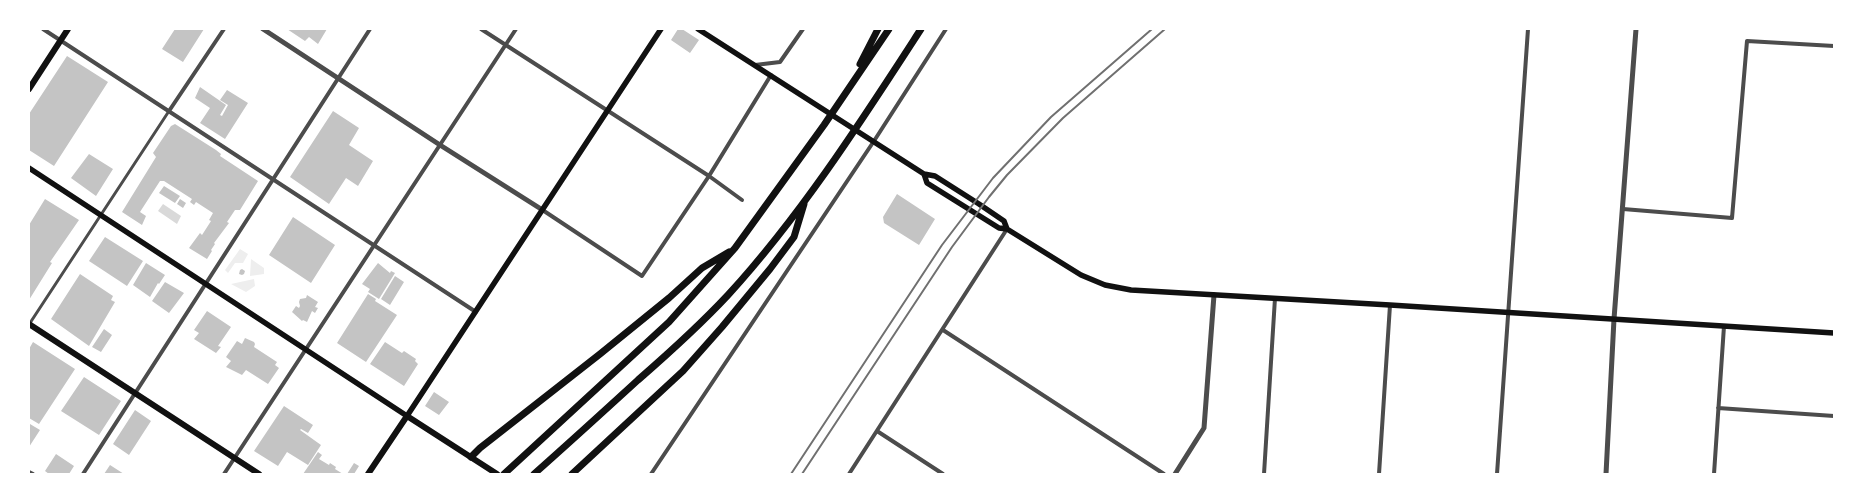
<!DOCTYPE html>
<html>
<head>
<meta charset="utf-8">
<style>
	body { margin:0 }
	#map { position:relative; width:1863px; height:503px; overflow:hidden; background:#fff; font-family:Rubik,sans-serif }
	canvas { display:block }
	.frame { position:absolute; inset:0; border:30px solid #fff; pointer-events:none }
</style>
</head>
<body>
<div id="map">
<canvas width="1863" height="503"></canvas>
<div class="frame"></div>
</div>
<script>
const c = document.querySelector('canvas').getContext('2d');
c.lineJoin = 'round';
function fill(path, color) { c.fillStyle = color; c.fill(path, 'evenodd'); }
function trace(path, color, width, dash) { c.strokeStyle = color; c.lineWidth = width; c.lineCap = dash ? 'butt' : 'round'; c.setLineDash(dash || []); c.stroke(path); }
const green = new Path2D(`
	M240,249L248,254L243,263H235L228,273L225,270Z
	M251,259L264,268V274L250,276Z
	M254,279L255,286L246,292L231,284Z`);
const water = new Path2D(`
	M163,204L181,216L177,224L158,211Z`);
const building = new Path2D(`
	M175,29H204L183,62L162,49Z
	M287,29H327L318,44L309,37L305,41Z
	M678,29H682L699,40L690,53L671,40Z
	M67,56L108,82L54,166L29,150V114Z
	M200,87L226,105L220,115L222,116L228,105L220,100L227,90L248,103L225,139L200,123L210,108L195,98Z
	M333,111L359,128L349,145L373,161L358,186L346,178L329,204L290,177Z
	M175,124L216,150L221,154L220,156L258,181L240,210H235L227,222L229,223L214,243L215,244L211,250L212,251L207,259L189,248L200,233L202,235L211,221L209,220L213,213L196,202L194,205L190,202L192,199L164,181H160L140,212L146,216L142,225L122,212L156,157L153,153L171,126Z
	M89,154L113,169L96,196L71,178Z
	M164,186L180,196L175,203L159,193Z
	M897,194L935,219L919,245L884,223L883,217Z
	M45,199L79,220L50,262L52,263L29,300V225Z
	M180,199L186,203L183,208L177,204Z
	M293,217L335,245L311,283L269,255Z
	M105,237L143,261L127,286L89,261Z
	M146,263L165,275L159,284L158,283L150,297L133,285Z
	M378,263L390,273L391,271L395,273L379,299L368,292L370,289L362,284Z
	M242,269L245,271L244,274L242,275L239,274L240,270Z
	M80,274L113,296L111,300L115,302L89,346L51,319Z
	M395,276L404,282L390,305L381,299Z
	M165,282L184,293L169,313L152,301Z
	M368,294L376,299L375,301L397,315L366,362L337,343Z
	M307,295L318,302L315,307L318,308L315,313L312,311L307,322L303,320L302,321L292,312L296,306L299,308L300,306L299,302L300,299L306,298Z
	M207,311L231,327L218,346L221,347L216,353L194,339L199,333L194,330Z
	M104,329L112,335L101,352L92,347Z
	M245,338L254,342L255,344L254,347L277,362L275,365L279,368L268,384L246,370L242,375L226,367L231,361L226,357L237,341L242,344Z
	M33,342L75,369L39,424L29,418V349Z
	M385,342L402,353L404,351L416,359L415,361L418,364L404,386L370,364Z
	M84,377L121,401L99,435L61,411Z
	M434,392L449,402L439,415L425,406Z
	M284,406L313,425L308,433L301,429L300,430L321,445L308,465L287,452L278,466L254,451Z
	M135,410L151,421L129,455L113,444Z
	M30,424L40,430L29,447V426Z
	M318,452L322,455L319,459L329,465L330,463L336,467L335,469L343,474H303Z
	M56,454L74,466L69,474H49L45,471Z
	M354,463L359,466L354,474H347Z
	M110,465L124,474H104Z`);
const pedestrian = new Path2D(`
	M30,323L169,111`);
const minor = new Path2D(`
	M43,29L476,312
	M481,29L709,176L742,200
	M755,65L780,62L803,29
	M169,111L224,29
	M541,209L642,276L709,176L771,75
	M1623,209L1732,218L1747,41L1834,46
	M943,330L1164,474
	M1718,408L1834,416
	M877,431L943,474
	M29,472L33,474
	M83,474L370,29
	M224,474L516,29
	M651,474L874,141L946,29
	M849,474L1007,229
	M1264,474L1275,298
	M1379,474L1390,305
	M1497,474L1528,29
	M1714,474L1724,326`);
const tertiary = new Path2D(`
	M263,29L440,145L541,209
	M1175,474L1204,428L1214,295
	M1606,474L1614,319L1636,29`);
const secondary = new Path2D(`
	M698,29L924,174L935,176L979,204L1004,221L1007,229
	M29,168L407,416L661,29
	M924,174L927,183L999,228L1007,229L1081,275L1105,285L1131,290L1390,305L1834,333`);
const primary = new Path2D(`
	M29,89L68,29
	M29,324L259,474
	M368,474L407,416L497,474`);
const motorway = new Path2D(`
	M860,64L878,29
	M471,457L480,448L600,354L669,298L702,268L729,252
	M504,474L669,322L735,248L824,125L889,29
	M534,474C569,443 603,412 638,380C669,353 700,325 728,295C802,214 862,120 921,29
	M572,474L683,371L722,327L770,269L794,237L804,204`);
const rail = new Path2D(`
	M791,474L942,245L993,178L1051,117L1152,29
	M802,474L952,247L989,197L1007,175L1063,118L1165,29`);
fill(green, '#eee');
fill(water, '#d9d9d9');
fill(building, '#c4c4c4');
trace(pedestrian, '#4c4c4c', 3);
trace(minor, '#4c4c4c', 4);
trace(tertiary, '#4c4c4c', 5);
trace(secondary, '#111', 5.5);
trace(primary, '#111', 6);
trace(motorway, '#111', 7);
trace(rail, '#707070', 2);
</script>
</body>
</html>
